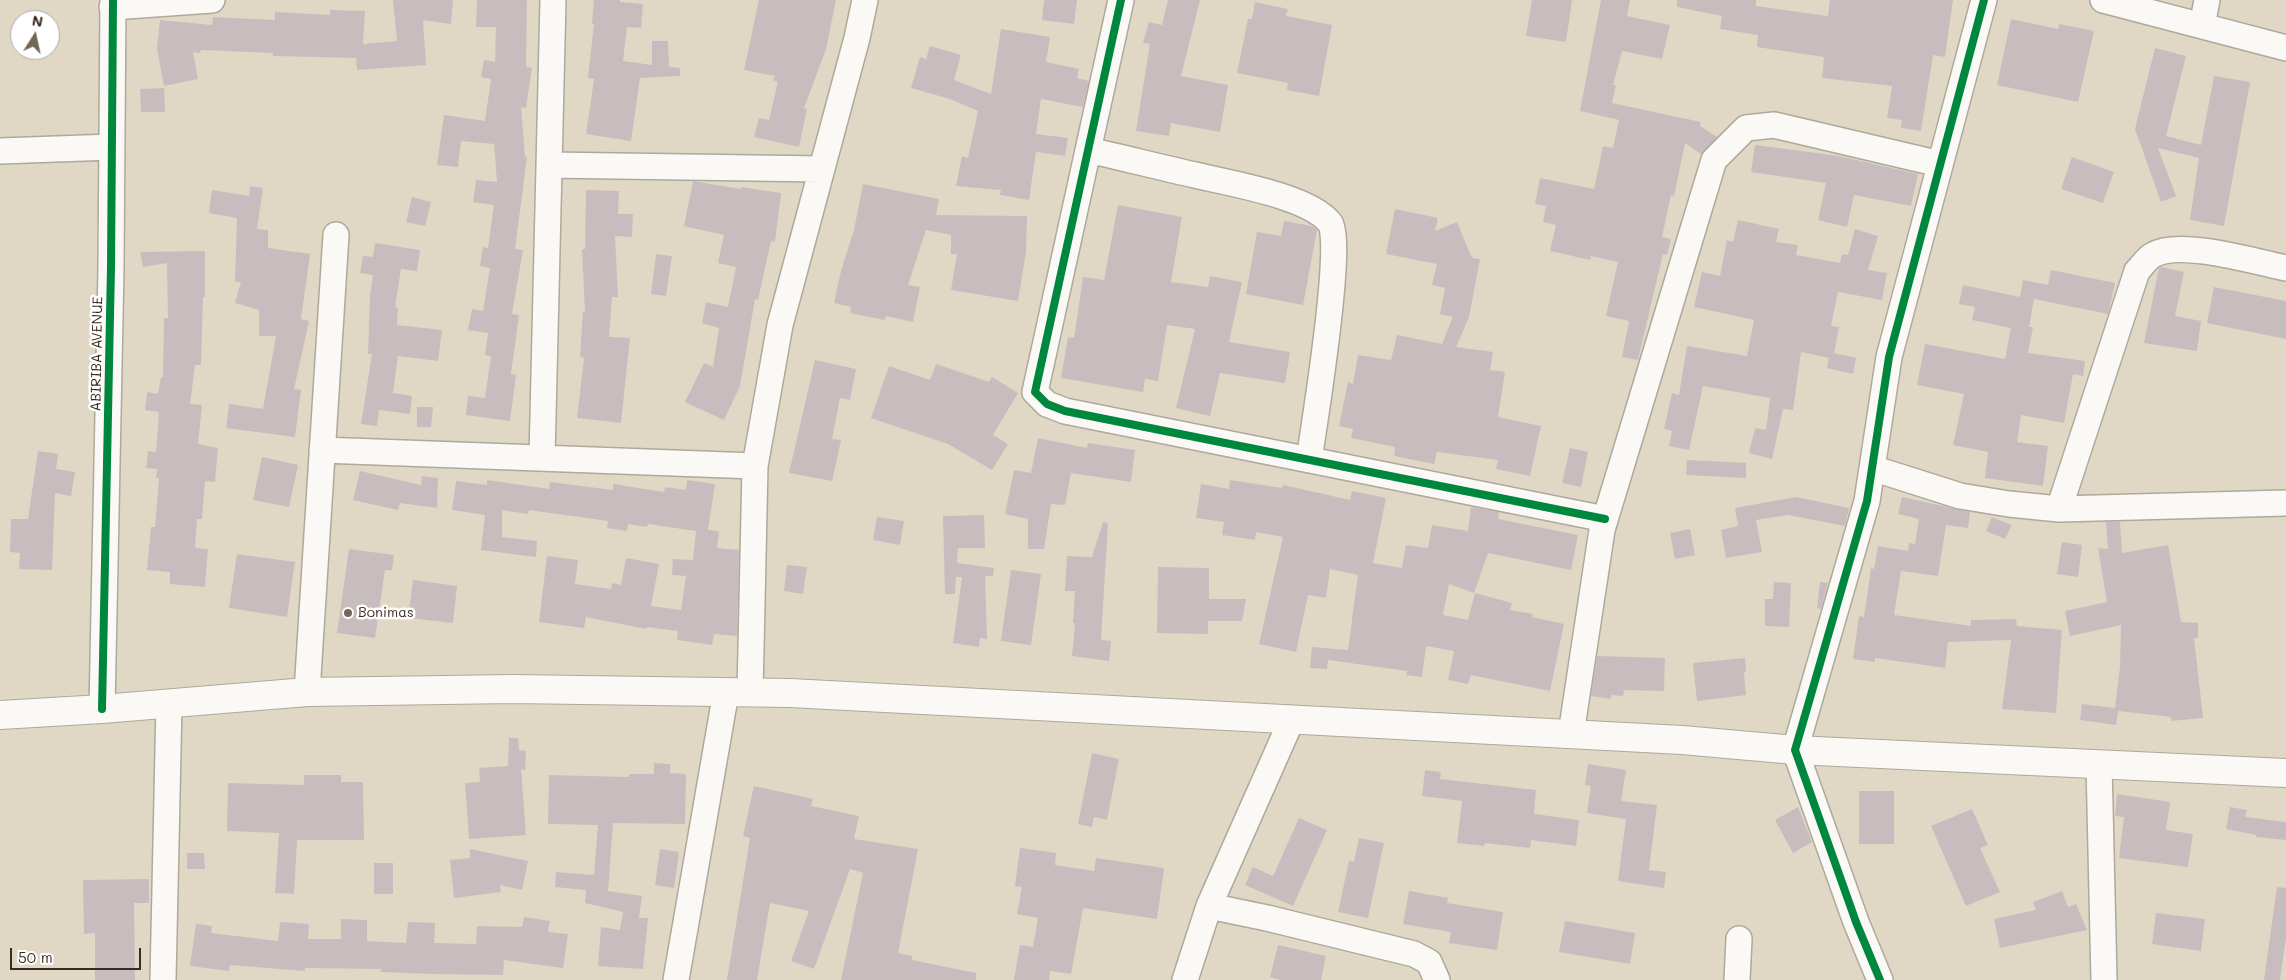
<!DOCTYPE html>
<html>
<head>
<meta charset="utf-8">
<style>
	body { margin:0 }
	#map { position:relative; width:2286px; height:980px; overflow:hidden; background:#e0d8c5; font-family:Mali,sans-serif }
	canvas { display:block }
	.north { position:absolute; left:10px; top:10px; width:50px; height:50px; box-sizing:border-box; background:#fff; border:1px solid #b1aaa5; border-radius:50%; rotate:10deg; font-size:14px; font-weight:700; line-height:20px; text-align:center; color:#3b2a1e }
	.north::after { content:''; display:block; margin:auto; width:18px; height:22px; background:#756758; clip-path:polygon(50% 0,100% 100%,50% 72%,0 100%) }
	.scale { position:absolute; left:10px; top:948px; width:131px; height:22px; box-sizing:border-box; border:2px solid #3b2a1e; border-top:0; padding-left:6px; font-size:15px; line-height:18px; white-space:nowrap; color:#3b2a1e; -webkit-text-stroke:4px #fff; paint-order:stroke }
</style>
</head>
<body>
<div id="map">
<canvas width="2286" height="980"></canvas>
<div class="north">N</div>
<div class="scale">50 m</div>
</div>
<script>
const c = document.querySelector('canvas').getContext('2d');
c.lineJoin = 'round';
function fill(path, color) { c.fillStyle = color; c.fill(path, 'evenodd'); }
function trace(path, color, width, dash) { c.strokeStyle = color; c.lineWidth = width; c.lineCap = dash ? 'butt' : 'round'; c.setLineDash(dash || []); c.stroke(path); }
function drawText(font, color, halo, rows, align = 'center') {
  c.font = font + ' Mali,sans-serif'; c.lineWidth = 5; c.setLineDash([]); c.textBaseline = 'middle'; c.strokeStyle = halo; c.fillStyle = color; for (const [text, x, y, turn = 0] of rows) {
    c.save(); c.translate(x, y); c.rotate((+turn || 0) * Math.PI / 180); c.textAlign = isNaN(turn) ? turn : align; if (halo) c.strokeText(text, 0, 0); c.fillText(text, 0, 0); c.restore();
  }
}
const building = new Path2D(`
	M393,0H453L451,24L423,20L426,65L357,70L356,58L273,56V53L201,50L200,53L193,52L198,79L164,86L157,49L160,20L212,25L213,17L275,20V12L330,15V10L365,11L363,44L397,41Z
	M477,0H527L526,67L532,68L526,108L521,107L525,157H527L515,249L523,250L512,314L519,315L511,374L516,375L510,421L466,415L468,396L485,398L491,356L485,355L488,333L468,330L472,309L483,311L490,268L480,266L483,247L488,248L494,205L473,202L476,180L497,182L494,144L461,141L458,167L437,165L444,115L485,121L491,79L481,77L484,60L495,62L496,27H476Z
	M594,0H620V2L643,4L641,28L627,27L623,61L652,65V41H668L669,67L680,68V76L640,78L631,141L586,134L594,79L588,78L594,24H592Z
	M759,0H836L826,49L804,108L807,109L799,147L754,137L759,118L769,120L778,82L773,80L775,76L744,70Z
	M1044,0H1077L1074,24L1042,20Z
	M1168,0H1200L1181,76L1228,85L1220,132L1171,123L1169,136L1136,131L1150,44L1143,43L1149,22L1162,25Z
	M1532,0H1572L1566,42L1526,36Z
	M1601,0H1630L1627,16L1670,25L1662,59L1622,51L1613,85H1616L1612,103L1701,122L1700,126L1717,137L1701,154L1685,143L1674,196L1671,195L1662,237L1671,239L1667,255L1663,254L1638,360L1622,357L1629,321L1606,316L1618,262L1591,256L1590,260L1550,251L1556,225L1543,222L1546,206L1535,204L1540,178L1594,189L1603,146L1613,148L1619,120L1580,111Z
	M1677,0H1756V6L1828,16L1830,0H1953L1945,57L1933,55L1921,131L1901,128L1902,120L1887,118L1892,86L1822,78L1824,57L1757,47L1758,35L1720,29L1722,16L1677,7Z
	M1255,2L1288,9L1286,16L1332,25L1319,96L1287,90L1288,83L1237,73L1248,19H1252Z
	M2011,19L2058,29L2059,24L2094,31L2078,102L1997,85Z
	M1001,29L1050,37L1046,62L1079,69L1077,78L1089,81L1083,107L1041,99L1036,134L1068,138L1065,156L1036,152L1029,200L1000,195L1001,190L956,186L962,156L968,158L978,111L950,99L911,88L920,57L926,59L930,46L961,55L954,80L991,94Z
	M2155,48L2186,56L2166,136L2201,145L2214,76L2250,82L2224,226L2190,220L2199,158L2158,148L2176,196L2161,202L2135,129Z
	M164,88L165,112H141L140,89Z
	M1755,145L1839,156L1918,174L1911,206L1854,195L1847,227L1818,220L1826,183L1751,172Z
	M2072,157L2114,172L2103,203L2061,189Z
	M693,181L741,189V187L781,193L775,242L771,241L758,300L755,299L740,386L724,420L685,402L704,363L713,367L719,328L702,323L706,302L728,307L736,267L718,263L724,235L684,226Z
	M863,184L939,199L936,215L1027,216L1026,252L1018,301L951,290L957,254H951V235L926,230L908,285L920,287L913,322L886,316L885,320L850,313L851,307L834,303L841,271L854,230Z
	M250,186L263,188L257,229L268,230V248L310,254L301,319L309,321L294,389L301,390L295,437L226,428L229,404L263,409L276,336H259V310L235,303L241,282H235L237,218L209,213L212,190L249,196Z
	M586,190L619,191L618,214H633L632,237L615,236L618,297H612L609,337L630,338L621,423L577,418L584,358L580,357L583,312H585L582,249H585Z
	M412,197L431,202L425,226L406,222Z
	M1118,205L1182,217L1171,282L1208,287L1210,276L1242,282L1229,342L1290,352L1285,383L1220,373L1210,416L1176,408L1195,329L1167,325L1158,381L1145,379L1143,392L1061,378L1068,337L1074,338L1083,277L1104,280Z
	M1395,209L1438,218L1435,231L1457,222L1472,258L1480,259L1469,317L1456,347L1493,352L1490,370L1505,372L1498,417L1541,426L1530,476L1496,469L1498,460L1437,452L1434,464L1394,456L1395,447L1351,438L1353,429L1339,426L1348,382L1353,384L1358,355L1391,360L1397,335L1442,344L1453,317L1440,314L1445,288L1432,285L1437,264L1386,254Z
	M1738,220L1779,229L1776,242L1798,245L1796,255L1840,263L1842,254L1848,255L1855,229L1878,236L1868,270L1887,273L1882,300L1838,292L1831,326L1839,327L1834,353L1856,358L1853,374L1827,368L1829,358L1801,352L1793,410L1783,409L1772,459L1749,453L1755,428L1766,430L1770,398L1703,386L1689,450L1669,446L1672,431L1664,429L1672,393L1679,395L1687,346L1747,356L1754,320L1694,307L1702,272L1720,276L1727,240L1733,242Z
	M1284,221L1312,226L1317,230L1303,305L1246,294L1257,232L1281,236Z
	M375,243L420,250L417,271L401,269L395,307L398,308L397,325L442,330L438,361L398,356L393,393L412,396L410,414L379,410L377,426L361,424L372,354H368L370,295L373,275L360,273L363,256L373,257Z
	M205,251V297H203L201,365H195L190,404L202,405L198,444L218,448L215,482L205,481L202,519H197L195,548L208,549L205,587L170,584V572L147,570L151,527H155L159,478H156L157,469L146,468L148,451L156,452L159,412L145,410L147,392L158,394L161,377H163L164,318H168L167,263L143,267L140,252Z
	M656,254L672,256L666,296L651,294Z
	M2162,267L2184,272L2175,316L2201,321L2197,351L2144,343L2159,268Z
	M2051,270L2115,283L2109,310L2108,314L2034,299L2029,327H2033L2028,353L2085,361L2083,376L2073,374L2064,423L2021,415L2017,442L2048,446L2043,486L1985,478L1988,452L1953,445L1964,394L1917,385L1925,344L2005,359L2011,328L1972,320L1975,307L1959,304L1963,285L2020,297L2023,280L2048,285Z
	M2214,287L2286,301V339L2207,323Z
	M815,360L856,369L850,400L840,398L832,439L841,440L832,481L789,473Z
	M936,364L989,382L992,377L1018,393L993,435L1008,444L992,470L948,444L871,418L889,366L930,380Z
	M417,407H433L431,427H417Z
	M1038,438L1087,448L1088,443L1135,450L1131,482L1071,473L1065,505L1051,504L1044,549H1028V519L1005,514L1014,470L1031,473Z
	M1570,448L1588,452L1581,487L1562,483Z
	M38,451L58,454L56,469L75,472L71,496L55,493L52,570L19,569L20,553L10,552L11,519H28Z
	M262,457L298,465L289,507L253,500Z
	M1687,460L1746,463V478L1686,475Z
	M360,471L421,485L422,476L438,478L437,508L400,503L398,510L353,500Z
	M487,480L549,489L550,482L613,490V484L664,492L665,487L686,490L687,480L715,484L708,530L719,531L717,548L739,550L737,636L714,634L712,645L677,640L678,631L647,627L646,629L586,617L584,628L539,622L547,556L578,560L575,584L611,589L612,583L621,585L626,558L659,564L651,606L681,610L686,576L672,575L673,559L693,560L696,531L648,524L647,527L628,524L627,531L607,528L608,521L529,510L528,514L502,510V537L537,541L536,557L481,550L485,515L452,510L456,481L487,485Z
	M1230,480L1282,488L1283,485L1350,500L1352,491L1386,498L1373,563L1402,568L1406,545L1428,548L1432,525L1468,531L1471,507L1499,512L1498,519L1578,535L1571,570L1488,553L1474,593L1449,584L1443,615L1468,620L1475,593L1512,603L1510,610L1533,614L1532,617L1564,624L1550,691L1471,675L1468,684L1448,680L1454,651L1426,646L1422,677L1406,675L1407,671L1328,660L1327,669L1310,668L1312,647L1348,650L1358,575L1330,569L1326,598L1308,595L1296,652L1259,644L1283,537L1256,532L1255,540L1222,535L1224,522L1196,518L1201,484L1229,489Z
	M1796,497L1849,508L1845,526L1788,515L1756,520L1762,552L1726,558L1721,530L1738,526L1735,508Z
	M1902,497L1970,512L1968,528L1946,525L1938,576L1901,571L1894,615L1971,626V620L2016,619L2017,626L2062,630L2056,713L2002,709L2011,640L1948,642L1945,668L1875,658V662L1853,659L1859,616L1864,617L1871,568L1874,569L1878,546L1908,551L1909,543L1915,544L1919,519L1898,514Z
	M984,515L985,548H958L957,563L994,568L993,576H985L987,639L980,638L979,647L953,643L962,577H956L955,594H945L943,516Z
	M877,517L904,521L900,545L873,540Z
	M1992,517L2012,525L2005,539L1986,531Z
	M1103,522L1108,523L1101,640L1111,641L1109,661L1072,656L1075,623H1073L1075,591H1065L1067,556L1092,557Z
	M2106,522H2120L2122,553L2168,545L2181,622L2198,623V638H2194L2203,718L2171,721V717L2118,711L2116,725L2080,720L2082,704L2115,708L2120,667L2121,625L2070,636L2065,611L2107,602L2098,548L2108,549Z
	M1690,529L1695,555L1675,559L1670,533Z
	M2062,542L2082,545L2078,577L2057,574Z
	M349,549L394,555L392,570H385L375,638L337,633Z
	M237,554L295,562L287,617L229,608Z
	M787,565L807,567L803,594L784,591Z
	M1158,567L1209,568V599H1246L1242,621H1208V634L1157,633Z
	M1011,570L1041,574L1031,645L1001,641Z
	M413,580L457,586L453,623L408,618Z
	M1774,582L1791,583L1789,627L1765,626V599H1773Z
	M1820,582L1828,583L1821,609L1817,608Z
	M1597,656L1665,658L1664,691L1624,690L1623,696L1611,695V699L1591,696Z
	M1745,658L1746,672H1744L1746,695L1697,701L1693,663Z
	M509,738H518L519,750L526,751L525,770L521,769L526,835L469,839L465,783L480,782L479,768L508,766Z
	M1092,753L1119,759L1107,820L1094,817L1092,827L1078,824Z
	M654,763L670,764V773L686,774L685,824L613,823L608,891L642,896L639,918H648L643,969L598,966L601,927L620,930L623,912L585,903L586,890L555,887L556,872L594,875L598,825L548,824L549,775L629,777V774H654Z
	M1588,764L1626,770L1621,801L1657,805L1649,870L1666,872L1664,888L1618,881L1626,819L1587,813L1591,786L1585,785Z
	M1425,770L1441,772L1440,779L1536,790L1534,814L1579,820L1576,846L1531,840L1530,848L1485,843L1484,846L1457,843L1462,801L1422,796Z
	M304,775H341V782H363L364,840H297L294,894L275,893L279,833L227,831L228,783L304,785Z
	M754,786L813,799L811,806L859,816L854,839L918,849L898,953L912,956V960L976,973V980H841L863,873L850,869L814,969L791,961L809,911L770,903L757,980H727L750,838L743,836Z
	M1859,791H1894V844H1859Z
	M2117,794L2170,802L2166,830L2193,834L2188,867L2119,858L2124,817L2115,816Z
	M1798,807L1812,842L1793,853L1775,820Z
	M2230,807L2247,810L2245,817L2286,822V840L2256,837V835L2226,829Z
	M1972,809L1988,845L1980,848L2000,892L1966,906L1931,826Z
	M1299,818L1327,830L1293,906L1245,885L1253,867L1273,876Z
	M1359,838L1384,843L1368,918L1338,912L1349,861L1354,862Z
	M1020,848L1056,853L1055,865L1094,871L1096,858L1164,868L1157,919L1083,908L1071,974L1050,971L1049,980H1014L1020,945L1033,947L1038,918L1017,914L1022,887L1015,886Z
	M470,849L528,861L522,890L500,885L501,892L454,898L450,860L470,858Z
	M660,849L679,852L674,888L655,885Z
	M187,853H204L205,869H187Z
	M374,863H393V894H374Z
	M149,879V903H134L135,980H95V933L84,934L83,880Z
	M2277,887L2286,888V938L2280,980H2264Z
	M1409,891L1448,898L1447,903L1503,912L1497,950L1449,943L1451,932L1403,924Z
	M2062,891L2068,907L2076,904L2087,930L2000,948L1994,919L2036,910L2033,902Z
	M2156,913L2205,919L2201,951L2152,944Z
	M524,917L550,921L548,932L568,934L563,968L504,960L503,975L432,974L381,972V969L305,968V971L230,965L229,971L190,966L196,924L212,926L211,933L278,941L280,922L309,924L308,939H341V919L367,920V941L406,943L408,922L435,923L434,943L476,944L477,926L522,927Z
	M1565,921L1635,933L1630,964L1559,952Z
	M1278,945L1326,956L1321,980H1281L1270,977Z`);
const minor = new Path2D(`
	M1121,0L1035,392L1047,404L1065,411L1605,519
	M2103,0L2286,48
	M112,7L212,0
	M2202,26L2207,0
	M1088,150C1124,158 1159,167 1195,175C1228,183 1309,196 1330,223C1344,242 1314,426 1309,460
	M0,151L112,147
	M549,165L822,169
	M322,450L755,466
	M542,458L553,0
	M1872,468L1960,496L2009,504L2059,509L2286,503
	M2059,509L2137,271C2142,266 2147,258 2153,255C2180,239 2256,262 2286,268
	M307,692L336,235
	M750,693L755,466L780,325L857,38L865,0
	M102,709L111,267L113,0
	M1571,734L1602,530L1714,160L1746,128L1774,125L1940,164
	M2099,764L2104,980
	M1209,906L1267,918L1414,954L1429,962L1437,980
	M163,980L169,704
	M676,980L726,692
	M1185,980L1209,906L1292,719
	M1737,980L1739,939
	M1880,980L1856,922L1795,750L1867,501L1889,357L1984,0`);
const major = new Path2D(`
	M0,715L102,709L307,692L513,689L790,693L1682,740L1795,750L2286,773`);
const cycleway = new Path2D(`
	M1121,0L1035,392L1047,404L1065,411L1605,519
	M102,709L111,267L113,0
	M1880,980L1856,922L1795,750L1867,501L1889,357L1984,0`);
const markers = [
	[348,613,5,"#756758"]
];
const streetNames = [
	["ABIRIBA AVENUE",97,354,-89]
];
const poiNames = [
	["Bonimas",358,613]
];
fill(building, '#c8bdbe');
trace(minor, '#afa89b', 28);
trace(major, '#afa89b', 30);
trace(minor, '#faf9f6', 25);
trace(major, '#faf9f6', 28);
trace(cycleway, '#00873e', 8);
for (const [x, y, r, color] of markers) { const dot = new Path2D(); dot.arc(x, y, r, 0, 2 * Math.PI); c.fillStyle = color; c.fill(dot); trace(dot, '#fff', 2); }
drawText('14px', '#3b2a1e', '#fff', streetNames);
drawText('14px', '#3b2a1e', '#fff', poiNames, 'left');
</script>
</body>
</html>
